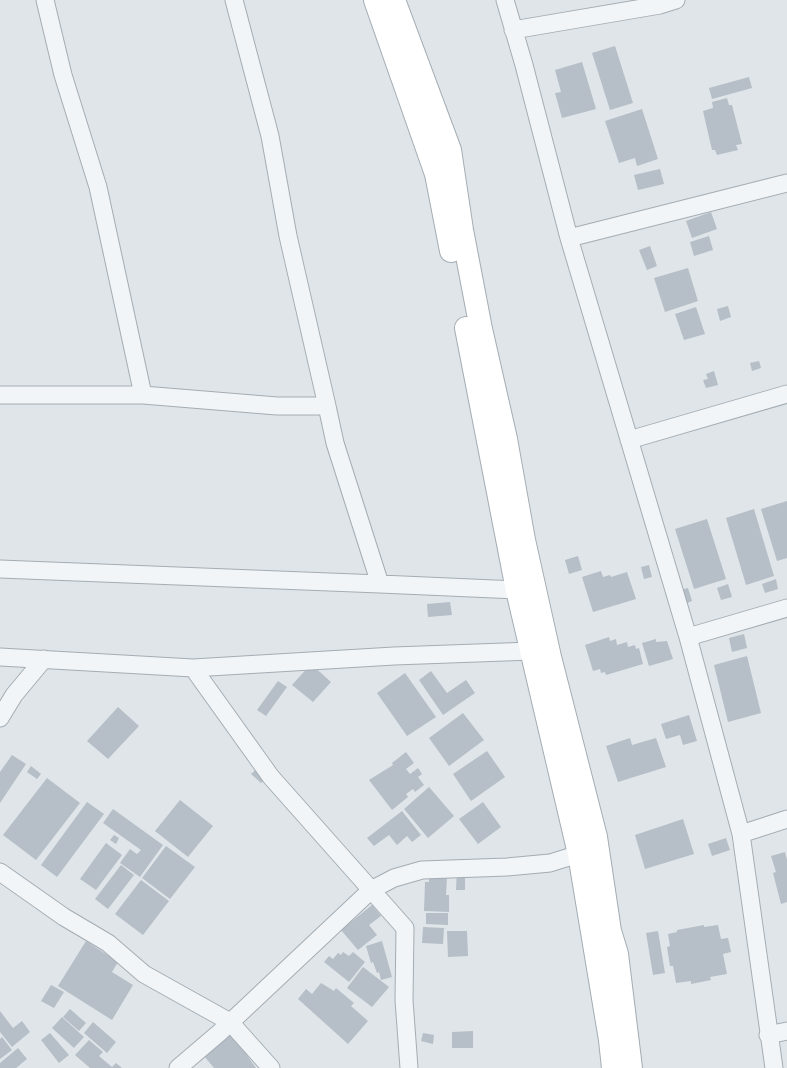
<!DOCTYPE html>
<html>
<head>
<meta charset="utf-8">
<style>
	body { margin:0 }
	canvas { display:block; background:#dfe5e9 }
</style>
</head>
<body>
<canvas width="787" height="1068"></canvas>
<script>
const c = document.querySelector('canvas').getContext('2d');
c.lineJoin = 'round';
function fill(path, color) { c.fillStyle = color; c.fill(path, 'evenodd'); }
function trace(path, color, width, dash) { c.strokeStyle = color; c.lineWidth = width; c.lineCap = dash ? 'butt' : 'round'; c.setLineDash(dash || []); c.stroke(path); }
const building = new Path2D(`
	M615,46L633,103L610,110L592,53Z
	M582,62L596,109L562,118L555,93L561,92L555,70Z
	M749,77L752,88L712,99L709,88Z
	M727,98L729,105H732L742,144L736,145L738,150L717,155L715,150H712L703,111L713,108L712,102Z
	M642,109L658,159L637,166L635,158L619,163L605,121Z
	M660,169L664,184L638,190L634,175Z
	M711,212L717,229L692,238L686,221Z
	M709,236L713,250L694,256L690,242Z
	M650,246L657,266L647,270L639,250Z
	M688,268L698,301L665,312L654,278Z
	M728,306L731,317L720,321L717,309Z
	M696,307L705,334L684,340L675,314Z
	M759,361L761,368L752,371L750,363Z
	M714,371L718,385L706,388L703,380L708,379L706,374Z
	M787,501V558L777,561L761,509Z
	M754,509L774,576L746,585L726,518Z
	M707,519L726,579L694,589L675,529Z
	M578,556L582,570L569,574L565,560Z
	M649,565L652,577L644,579L641,567Z
	M601,571L603,577L610,575L611,577L627,572L636,599L593,612L582,577Z
	M776,579L778,589L765,593L762,584Z
	M728,584L732,597L721,600L717,588Z
	M688,588L692,601L685,604L680,590Z
	M450,602L452,615L428,617L427,604Z
	M744,634L747,648L732,652L729,638Z
	M609,637L610,641L616,639L617,645L627,642L628,647L635,645L636,649L639,648L643,664L606,675L605,672L601,673L600,669L593,671L585,645Z
	M656,639V642L667,641L673,659L649,666L642,643Z
	M747,656L761,713L728,722L714,665Z
	M311,664L331,682L313,702L292,685Z
	M431,671L447,693L466,680L475,693L443,715L419,680Z
	M405,673L436,717L407,736L377,693Z
	M278,681L287,687L266,716L257,710Z
	M118,707L139,726L108,759L87,741Z
	M463,713L484,740L449,766L429,738Z
	M689,715L697,741L683,745L680,735L666,739L661,724Z
	M630,738L632,745L656,738L666,767L618,782L606,746Z
	M487,751L505,777L471,801L453,774Z
	M406,752L414,763L406,769L410,774L418,768L422,774L418,777L424,785L415,792L413,789L406,794L408,797L392,810L369,780L393,765L392,763Z
	M12,755L26,764L0,803V772Z
	M262,764L271,773L261,783L251,774Z
	M31,766L41,774L37,779L27,772Z
	M47,778L80,803L36,860L3,835Z
	M429,787L454,816L428,838L404,809Z
	M180,800L213,826L188,857L155,831Z
	M87,802L104,814L57,877L41,865Z
	M483,802L501,827L478,844L459,819Z
	M113,809L163,845L140,877L120,863L130,849L137,854L141,850L103,823Z
	M402,811L421,835L412,842L407,836L397,845L389,835L374,846L367,838Z
	M683,819L694,854L645,869L635,835Z
	M114,835L119,838L116,844L110,840Z
	M726,838L730,850L712,856L708,844Z
	M106,843L122,855L96,890L80,879Z
	M166,846L195,867L170,899L142,878Z
	M785,852L787,860V902L781,904L773,873L776,872L771,856Z
	M121,865L134,875L108,909L95,899Z
	M457,868H465V890H456Z
	M429,875L447,876L446,895H449V912L424,911L425,882H429Z
	M141,880L169,901L143,935L115,914Z
	M372,905L381,916L369,925L377,935L358,950L341,930Z
	M426,913H448V925L426,924Z
	M704,925V927L718,925L721,939L728,938L731,952L723,954L727,974L710,977L711,980L691,984V981L676,983L673,966H670L667,947L670,946L668,934L677,932V930Z
	M423,927L444,928L443,944L422,943Z
	M447,931H467L468,956L448,957Z
	M658,931L665,973L653,975L646,933Z
	M86,941L118,962L112,972L133,985L112,1020L58,986Z
	M382,941L392,977L381,980L379,972L377,973L373,962L371,963L366,946Z
	M343,952L349,956L353,952L365,962L349,982L324,962L329,956L333,959L338,953L341,955Z
	M363,967L389,987L372,1007L347,988Z
	M321,983L334,991L336,988L354,1003L351,1006L368,1021L348,1044L298,999L306,989L312,994Z
	M51,985L64,992L54,1008L41,1001Z
	M70,1009L86,1023L79,1031L63,1017Z
	M0,1011L13,1028L22,1021L30,1032L12,1047L0,1032Z
	M62,1017L84,1037L74,1048L52,1028Z
	M93,1022L116,1042L107,1053L84,1033Z
	M473,1031V1048H452V1032Z
	M50,1033L69,1055L59,1063L41,1040Z
	M230,1033L247,1053L246,1054L256,1068H214L204,1056Z
	M423,1033L434,1035L433,1044L421,1041Z
	M2,1037L12,1050L0,1059V1039Z
	M89,1040L103,1052L99,1056L112,1067L116,1063L122,1068H90L75,1055Z
	M18,1048L27,1059L16,1068H0V1063Z`);
const street = new Path2D(`
	M45,0L63,75L98,187L143,395
	M234,0L270,136L288,236L327,406
	M505,0L524,65L569,238L688,637L741,834L774,1068
	M513,30L660,5L676,0
	M569,238L787,183
	M0,395H143L277,406H327L335,443L380,584L517,590
	M629,440L787,394
	M0,569L380,584
	M688,637L787,608
	M0,657L193,668L394,656L532,651
	M193,668L271,777L405,928L404,1000L409,1068
	M0,718L14,695L44,659
	M741,834L787,819
	M0,872L64,917L108,943L144,974L230,1022L271,1068
	M768,1035L787,1031
	M178,1068L219,1033L371,890L394,878L422,870L507,867L550,863L579,854`);
const secondary = new Path2D(`
	M375,0L436,174L451,251
	M394,0L450,150L462,230L481,329L506,439L524,540L550,657L596,837L610,931L617,954L631,1068
	M466,328L517,590L579,854L610,1040L613,1068`);
fill(building, '#b6bfc7');
trace(street, '#a4adb4', 19);
trace(secondary, '#a4adb4', 24);
trace(street, '#f2f5f7', 17);
trace(secondary, '#fff', 22);
</script>
</body>
</html>
